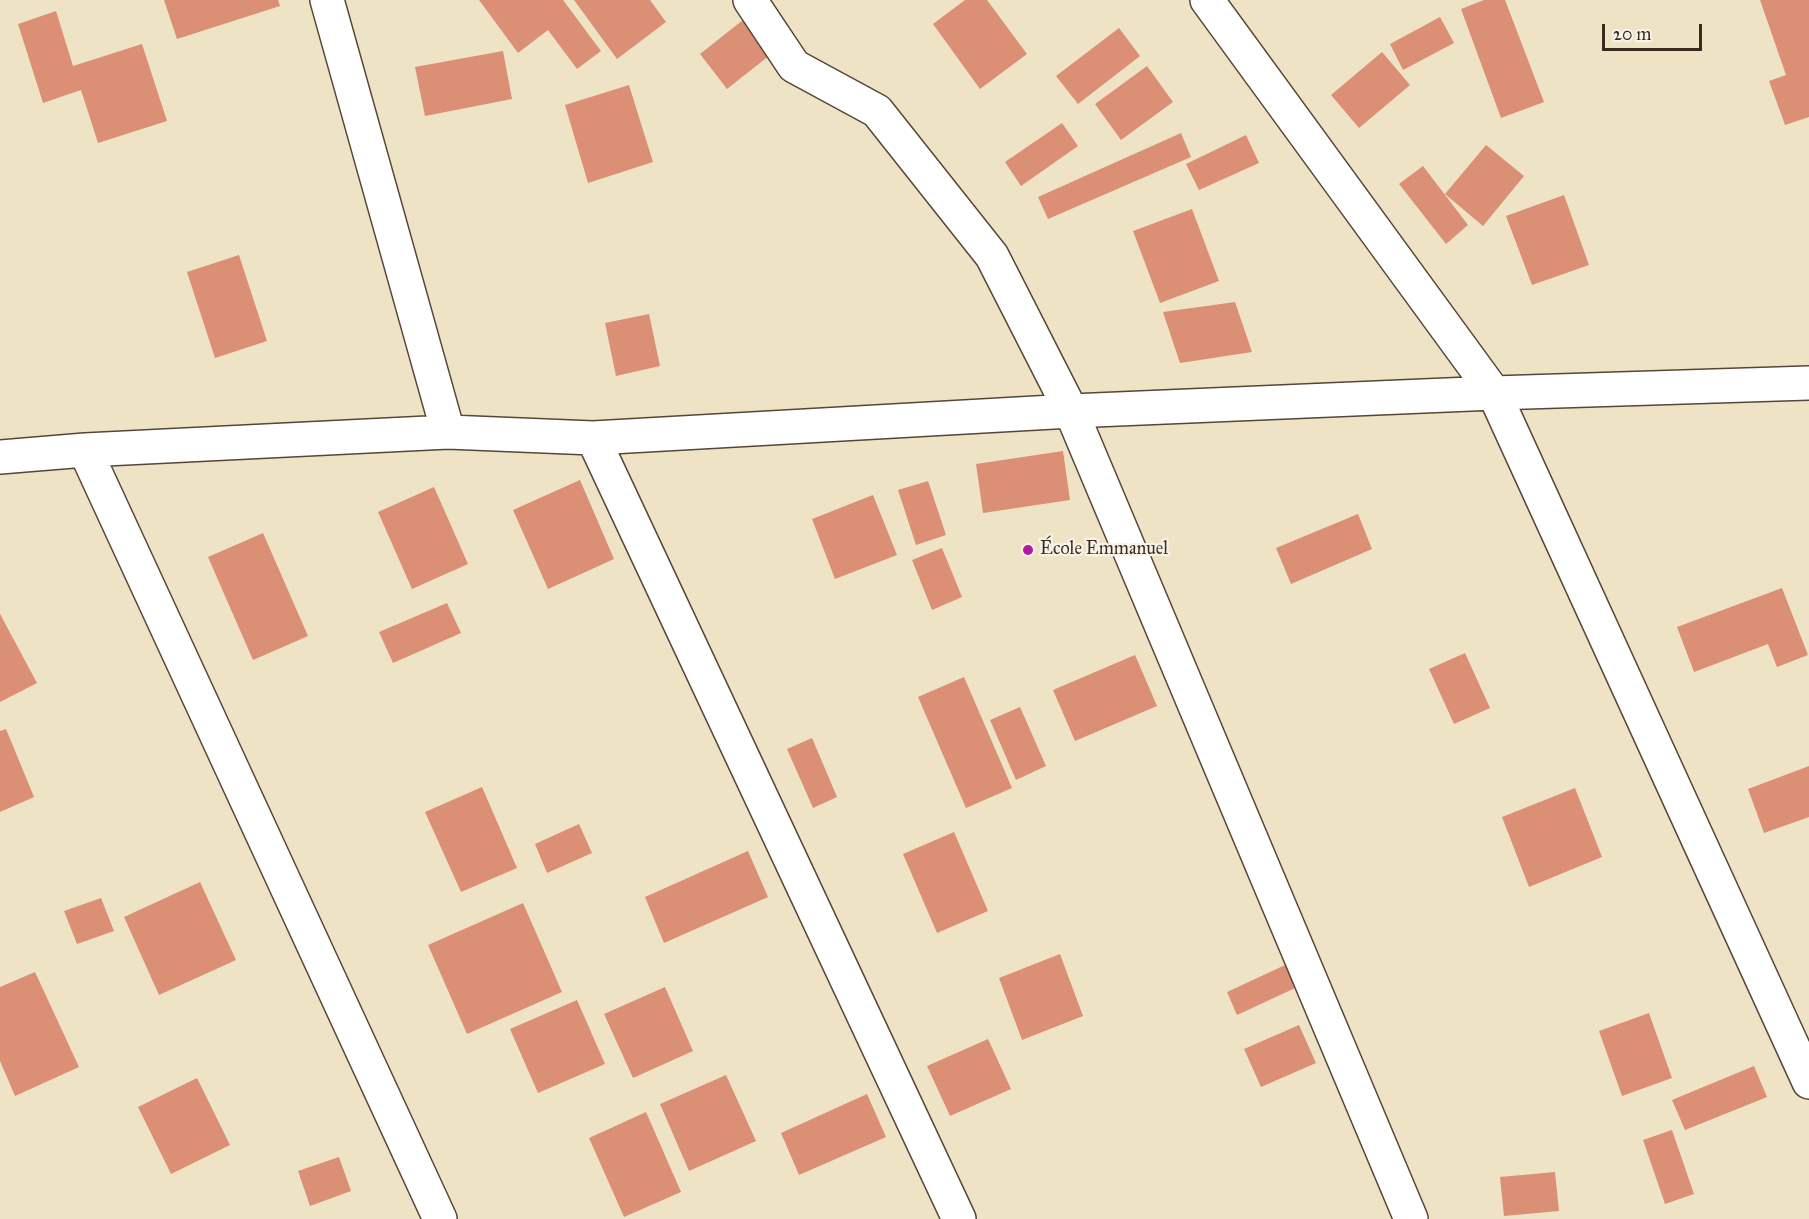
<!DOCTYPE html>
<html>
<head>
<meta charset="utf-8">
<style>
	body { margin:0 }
	#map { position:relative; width:1809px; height:1219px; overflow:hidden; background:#efe3c6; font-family:"IM FELL Great Primer",serif }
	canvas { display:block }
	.scale { position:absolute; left:1602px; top:24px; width:100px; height:27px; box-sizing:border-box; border:3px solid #3b2a1e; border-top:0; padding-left:8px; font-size:18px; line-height:21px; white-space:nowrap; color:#3b2a1e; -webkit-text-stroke:4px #f7f3e8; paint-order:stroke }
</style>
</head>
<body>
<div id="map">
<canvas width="1809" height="1219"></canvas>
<div class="scale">20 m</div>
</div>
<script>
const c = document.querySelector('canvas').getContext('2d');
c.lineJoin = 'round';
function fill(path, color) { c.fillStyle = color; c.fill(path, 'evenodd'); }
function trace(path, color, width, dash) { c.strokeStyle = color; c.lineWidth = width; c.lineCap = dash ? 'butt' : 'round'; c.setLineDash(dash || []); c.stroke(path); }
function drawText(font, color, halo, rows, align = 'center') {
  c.font = font + ' "IM FELL Great Primer",serif'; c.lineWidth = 4.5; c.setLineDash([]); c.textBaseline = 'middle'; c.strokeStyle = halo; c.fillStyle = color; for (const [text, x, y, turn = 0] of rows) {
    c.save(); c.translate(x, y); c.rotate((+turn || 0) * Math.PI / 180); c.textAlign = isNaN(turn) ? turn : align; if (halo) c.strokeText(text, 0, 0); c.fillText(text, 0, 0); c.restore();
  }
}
const building = new Path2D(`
	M164,0H278L280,6L177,39Z
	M479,0H563L601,51L577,69L548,30L518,53Z
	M574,0H650L666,22L617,59Z
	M965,0H987L1027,54L980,89L933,24Z
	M1484,0H1505L1544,102L1501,118L1461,9Z
	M1760,0H1809V117L1785,125L1769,81L1786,75Z
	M56,11L73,66L142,44L167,121L98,143L81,90L43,103L18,24Z
	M1440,17L1454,43L1403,70L1390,44Z
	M743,20L770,55L727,89L700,54Z
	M1119,28L1140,56L1078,104L1056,76Z
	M503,51L512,99L425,116L415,67Z
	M1382,52L1410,85L1359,128L1331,95Z
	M1147,66L1173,102L1121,140L1095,104Z
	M629,85L653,162L588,183L565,105Z
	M1062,123L1078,146L1021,186L1005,162Z
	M1181,133L1191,157L1048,219L1038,197Z
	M1246,135L1259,163L1199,190L1186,164Z
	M1486,145L1524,176L1483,226L1445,194Z
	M1423,166L1468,225L1446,244L1399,184Z
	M1564,195L1589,265L1532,285L1506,216Z
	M1192,209L1219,281L1160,303L1133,231Z
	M239,255L267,341L215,358L187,272Z
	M1235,302L1252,352L1180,363L1163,312Z
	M649,314L660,366L616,376L605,323Z
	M1063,451L1070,500L983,513L976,464Z
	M580,480L614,559L548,589L513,510Z
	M928,481L946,535L916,545L898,490Z
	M434,487L468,564L412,589L378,512Z
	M873,495L897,555L835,579L812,519Z
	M1358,514L1372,549L1291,584L1276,548Z
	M263,533L308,636L253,660L208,557Z
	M942,548L962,597L932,610L912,560Z
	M1782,588L1808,655L1777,667L1768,644L1694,672L1677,627Z
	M447,603L461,633L393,663L379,632Z
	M0,614L37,683L0,702Z
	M1465,653L1490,708L1454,724L1429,669Z
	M1135,655L1157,706L1075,741L1053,690Z
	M964,677L1012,788L966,808L918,697Z
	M1020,707L1046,766L1016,780L990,720Z
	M6,729L34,797L0,812V731Z
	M812,738L837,797L813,808L787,749Z
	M1809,766V817L1764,833L1748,789Z
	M482,787L517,868L461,892L425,812Z
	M1575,788L1602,857L1529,887L1502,817Z
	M579,824L592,853L547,873L535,844Z
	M954,832L988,911L937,933L903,854Z
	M748,851L768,897L664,943L645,897Z
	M200,882L236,960L159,995L124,917Z
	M101,898L114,931L77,944L64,911Z
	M523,903L562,992L467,1034L428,945Z
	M1060,954L1083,1016L1022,1040L999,978Z
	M1296,960L1306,983L1237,1015L1227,992Z
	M35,972L79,1067L15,1096L0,1061V987Z
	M665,987L693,1051L633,1078L604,1014Z
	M577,1000L605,1064L538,1093L510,1029Z
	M1649,1013L1672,1078L1622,1096L1599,1031Z
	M1299,1025L1316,1063L1261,1087L1244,1049Z
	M988,1039L1011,1089L950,1116L927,1066Z
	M1754,1066L1767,1097L1685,1130L1672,1100Z
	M726,1075L756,1141L689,1171L660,1104Z
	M197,1078L230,1145L171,1174L138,1107Z
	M867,1094L886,1137L799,1175L781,1133Z
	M646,1112L681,1192L624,1217L589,1138Z
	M1672,1130L1694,1194L1665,1204L1643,1140Z
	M339,1157L351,1191L310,1206L298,1171Z
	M1555,1172L1559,1211L1504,1216L1500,1177Z`);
const street = new Path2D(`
	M327,0L448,432
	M750,0L794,66L877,111L992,256L1071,411L1411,1219
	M1207,0L1494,393L1809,1082
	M593,438L959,1219
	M85,450L448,432L593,438L1071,411L1494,393L1809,383
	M0,457L85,450L440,1219`);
const markers = [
	[1028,550,6,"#b5179e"]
];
const poiNames = [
	["École Emmanuel",1040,550]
];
fill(building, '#db8f74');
trace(street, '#564637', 36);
trace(street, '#fff', 33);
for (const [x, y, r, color] of markers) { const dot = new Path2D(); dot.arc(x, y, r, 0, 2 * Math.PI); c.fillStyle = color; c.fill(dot); trace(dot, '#f7f3e8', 2); }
drawText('18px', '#3b2a1e', '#f7f3e8', poiNames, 'left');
</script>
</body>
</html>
